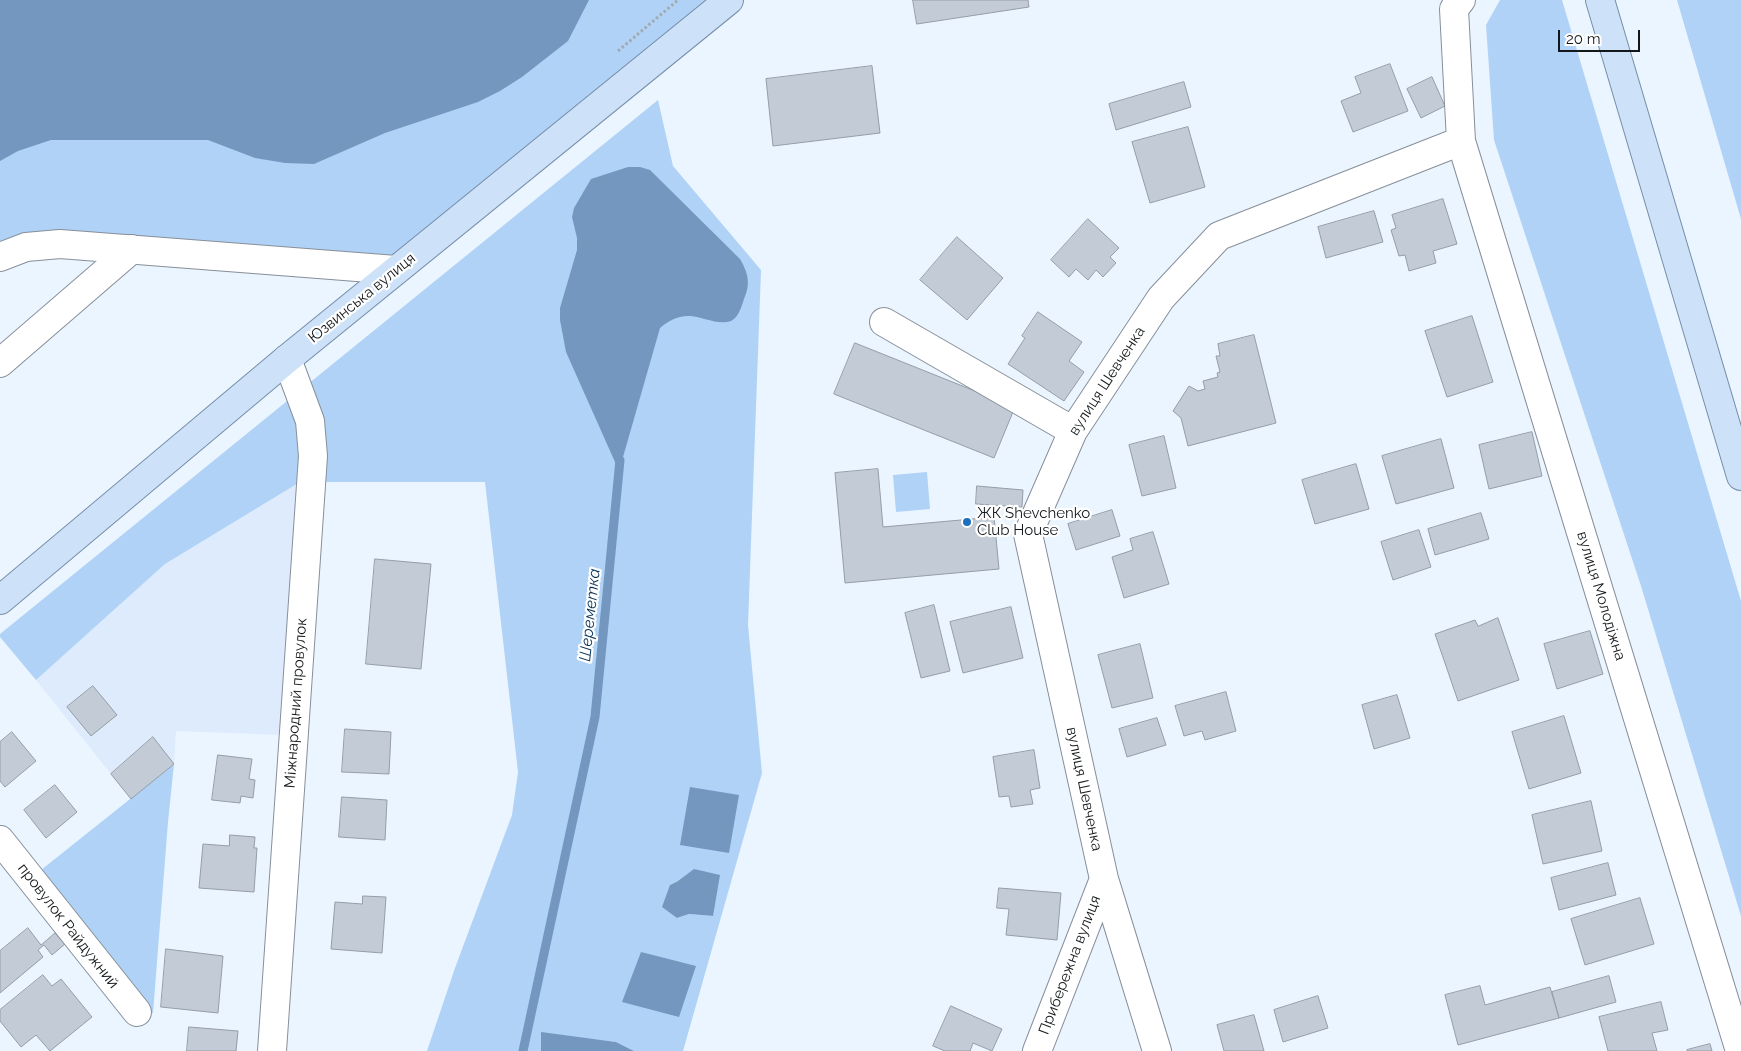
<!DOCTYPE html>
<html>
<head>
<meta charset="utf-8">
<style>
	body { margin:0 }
	#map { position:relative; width:1741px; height:1051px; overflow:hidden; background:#ebf5ff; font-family:Raleway,sans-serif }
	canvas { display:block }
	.scale { position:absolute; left:1558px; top:30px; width:82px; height:22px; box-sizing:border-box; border:2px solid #14181b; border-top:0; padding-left:6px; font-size:15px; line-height:18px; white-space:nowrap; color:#14181b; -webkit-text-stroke:4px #fff; paint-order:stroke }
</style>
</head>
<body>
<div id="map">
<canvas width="1741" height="1051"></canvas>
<div class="scale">20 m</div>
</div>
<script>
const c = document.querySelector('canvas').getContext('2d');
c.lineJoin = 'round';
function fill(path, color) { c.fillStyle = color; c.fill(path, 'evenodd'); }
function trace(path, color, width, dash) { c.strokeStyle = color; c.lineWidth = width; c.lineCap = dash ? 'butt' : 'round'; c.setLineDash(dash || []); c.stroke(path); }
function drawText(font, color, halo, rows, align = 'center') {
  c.font = font + ' Raleway,sans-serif'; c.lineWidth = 4.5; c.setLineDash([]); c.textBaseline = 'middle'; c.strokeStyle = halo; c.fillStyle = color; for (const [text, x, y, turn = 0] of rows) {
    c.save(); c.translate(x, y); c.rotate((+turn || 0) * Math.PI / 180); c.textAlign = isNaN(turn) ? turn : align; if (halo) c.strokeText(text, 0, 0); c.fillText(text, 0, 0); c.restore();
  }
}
const built = new Path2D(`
	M300,482L284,735L176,731L174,764L131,799L36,680L165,564Z`);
const green = new Path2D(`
	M0,0H706L623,74L393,265L132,249L0,257Z
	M1500,0H1562L1741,601V916L1641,586L1494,140L1486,25Z
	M1677,0H1741V219Z
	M658,100L673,166L761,270L748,625L762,773L683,1051H634L616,1042L541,1033V1051H427L455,968L512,815L518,772L485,482H300L165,564L36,680L0,637V634ZM678,881L713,916L689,914L677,918L670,885Z
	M927,472L930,509L896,512L893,475Z
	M174,764L168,822L153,1013L137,1012L31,878Z`);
const water = new Path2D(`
	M0,0H589L568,41L522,77L500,91L478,102L385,133L314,164L285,163L255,158L208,140H51L18,151L0,161Z
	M628,167H640L650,170L740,259C748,273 751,283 744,299C742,305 740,312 736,317C725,330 701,315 688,316C677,316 668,321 660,328L619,471L566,352L560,320V308L577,250V238L572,217L574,208L591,179Z
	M690,787L739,795L729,853L680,845Z
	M694,869L720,875L713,916L689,914L677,918L662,907L670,885L678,881Z
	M641,952L696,966L679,1017L622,1002Z
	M541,1032L616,1042L634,1051H541Z`);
const stream = new Path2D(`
	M523,1051L595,717L620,460`);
const building = new Path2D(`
	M913,0H1028L1029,7L917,24Z
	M1390,64L1408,111L1353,132L1341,101L1361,93L1355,77Z
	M872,66L880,133L773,146L766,79Z
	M1432,77L1445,106L1421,118L1407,89Z
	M1184,82L1191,107L1116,130L1109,104Z
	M1188,127L1205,187L1150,203L1132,142Z
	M1443,199L1457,244L1433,251L1436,263L1409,271L1405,255L1399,256L1391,230L1396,228L1392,215Z
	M1374,211L1383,242L1326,258L1318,227Z
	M1088,219L1119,248L1110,257L1116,263L1103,277L1096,270L1088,280L1076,269L1069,277L1051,260Z
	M957,237L1003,278L967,320L920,280Z
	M1038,312L1082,342L1069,361L1084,372L1064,401L1008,364L1025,338L1022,336Z
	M1472,316L1493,382L1447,397L1425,331Z
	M1254,335L1276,423L1188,446L1181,418L1173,411L1189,386L1198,391L1205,389L1203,381L1218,377L1217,373L1220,372L1216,356H1220L1218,344Z
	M855,343L1015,407L994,458L834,394Z
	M1532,432L1542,476L1489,489L1479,445Z
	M1164,436L1176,488L1142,496L1129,445Z
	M1441,439L1454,488L1396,504L1382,456Z
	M1356,464L1369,509L1315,524L1302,480Z
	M878,469L883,527L994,517L999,569L845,583L835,473Z
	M977,486L1023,490L1022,507L976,504Z
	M1112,510L1120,536L1076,550L1068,524Z
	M1481,513L1489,539L1435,555L1428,529Z
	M1419,530L1431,567L1393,580L1381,542Z
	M1153,532L1169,584L1124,598L1112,557L1133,550L1130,539Z
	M375,559L431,564L421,669L366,664Z
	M934,605L950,671L921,678L905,613Z
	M1011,607L1023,658L963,673L950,622Z
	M1498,618L1519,680L1458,701L1435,634L1475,620L1478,626Z
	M1590,631L1603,674L1557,689L1544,644Z
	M1140,644L1153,698L1112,708L1098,655Z
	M93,686L117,715L91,736L67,707Z
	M1226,692L1236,731L1205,740L1202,731L1184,736L1175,706Z
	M1397,695L1410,738L1374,749L1362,705Z
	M1564,716L1581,773L1529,789L1512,732Z
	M1157,718L1166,745L1127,757L1119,729Z
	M345,729L391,732L389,774L342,772Z
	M12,732L36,761L5,787L0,781V742Z
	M153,737L174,764L131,799L111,774Z
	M1034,750L1040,788L1030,790L1033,804L1011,807L1009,796L999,797L993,757Z
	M218,755L252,759L249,779L255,780L253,798L241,796L240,803L212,800Z
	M55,785L77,812L46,838L24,810Z
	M342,797L387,800L385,840L339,837Z
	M1591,801L1602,851L1543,864L1532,815Z
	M230,835L255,837L254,848H257L254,892L199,888L203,844L229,846Z
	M1608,863L1616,895L1559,910L1551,878Z
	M999,888L1061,893L1057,940L1006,935L1009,909L997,908Z
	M363,896L386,897L382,953L331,949L335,902L362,904Z
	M1640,898L1654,944L1585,965L1571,919Z
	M28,928L41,945L55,933L65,944L52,955L44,945L38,950L43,957L0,993V951Z
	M166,949L223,956L218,1013L161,1007Z
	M43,975L52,986L61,979L92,1017L50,1051L36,1035L21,1047L0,1021V1010Z
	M1609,976L1616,1002L1559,1018L1552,992Z
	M1480,986L1485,1005L1550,987L1559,1018L1458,1045L1445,995Z
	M1318,996L1328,1028L1283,1042L1274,1010Z
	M1661,1002L1668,1030L1652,1033L1657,1051H1608L1599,1017Z
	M951,1006L1002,1029L992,1051L973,1043L970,1051H945L933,1046Z
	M1254,1015L1264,1051H1224L1217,1025Z
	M189,1027L238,1031L236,1051H187Z
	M1710,1044L1712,1051H1687V1050Z`);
const path = new Path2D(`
	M618,51L678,0`);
const minor = new Path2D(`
	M1461,141L1740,1051
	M0,257L26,247L60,244L396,270
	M884,322L1073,431
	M0,363L132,249
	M0,840L137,1012
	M272,1051L313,456L310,421L287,359
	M1037,1051L1104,879
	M1157,1051L1104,879L1028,534L1073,431L1161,298L1219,236L1461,141L1454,9L1461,0`);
const major = new Path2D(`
	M1600,0L1741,476
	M0,600L287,359L729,0`);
const markers = [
	[967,522,5,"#1a70be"]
];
const streetNames = [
	["Юзвинська вулиця",362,298,-39],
	["вулиця Шевченка",1107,381,-57],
	["вулиця Молодіжна",1601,596,73],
	["Міжнародний провулок",296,703,-86],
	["вулиця Шевченка",1084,789,78],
	["провулок Райдужний",68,926,52],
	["Прибережна вулиця",1070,965,-69]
];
const poiNames = [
	["ЖК Shevchenko",977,513],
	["Club House",977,530]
];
const waterNames = [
	["Шереметка",590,615,-84]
];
fill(built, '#ddebfc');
fill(green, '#b0d2f6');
fill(water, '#7397bf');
trace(stream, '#7397bf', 9);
fill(building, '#c2cbd6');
trace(building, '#959da7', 1);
trace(minor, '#878f99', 30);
trace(major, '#768ea9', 30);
trace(path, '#a2aab1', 3, [2.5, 2.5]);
trace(minor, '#fff', 28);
trace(major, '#cde2f9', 28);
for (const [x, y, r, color] of markers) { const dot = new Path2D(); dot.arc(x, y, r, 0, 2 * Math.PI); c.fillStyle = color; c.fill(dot); trace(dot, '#fff', 2); }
drawText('15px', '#14181b', '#fff', streetNames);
drawText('15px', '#14181b', '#fff', poiNames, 'left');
drawText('italic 16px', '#083258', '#fff', waterNames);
</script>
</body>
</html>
